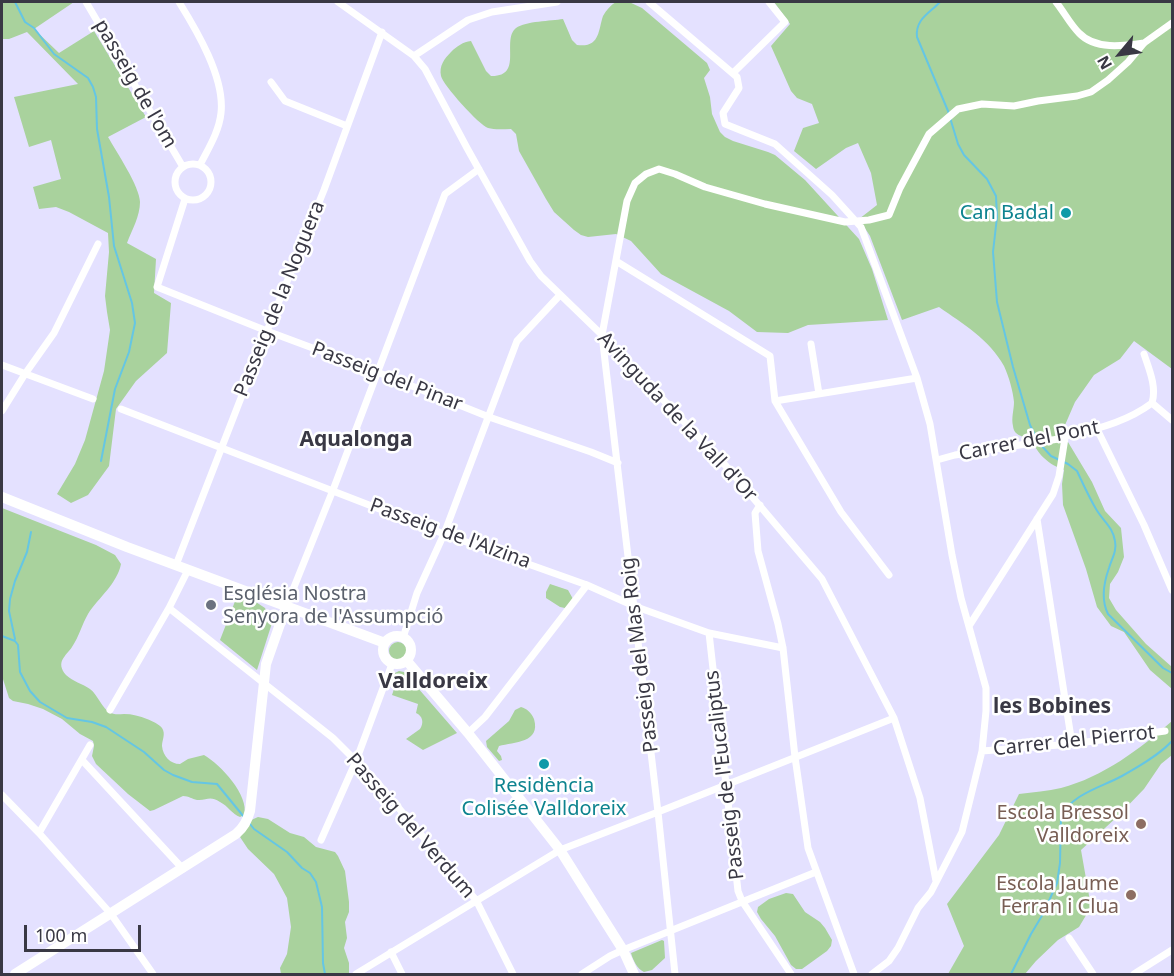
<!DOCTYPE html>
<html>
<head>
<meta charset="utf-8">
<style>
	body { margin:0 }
	#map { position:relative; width:1174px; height:976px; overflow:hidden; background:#e4e1ff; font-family:"Noto Sans",sans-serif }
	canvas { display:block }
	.frame { position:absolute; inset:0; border:3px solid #393844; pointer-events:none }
	.north { position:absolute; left:1090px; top:24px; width:60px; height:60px; -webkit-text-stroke:4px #fff; paint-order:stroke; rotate:241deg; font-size:16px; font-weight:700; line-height:24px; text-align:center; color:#393844 }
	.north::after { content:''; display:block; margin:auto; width:21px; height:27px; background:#393844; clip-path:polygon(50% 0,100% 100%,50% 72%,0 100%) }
	.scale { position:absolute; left:24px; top:925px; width:117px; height:27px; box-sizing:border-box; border:3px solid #393844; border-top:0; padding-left:8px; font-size:18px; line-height:21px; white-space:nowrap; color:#393844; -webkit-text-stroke:4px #fff; paint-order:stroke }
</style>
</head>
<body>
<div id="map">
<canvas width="1174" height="976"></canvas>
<div class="frame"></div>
<div class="north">N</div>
<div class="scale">100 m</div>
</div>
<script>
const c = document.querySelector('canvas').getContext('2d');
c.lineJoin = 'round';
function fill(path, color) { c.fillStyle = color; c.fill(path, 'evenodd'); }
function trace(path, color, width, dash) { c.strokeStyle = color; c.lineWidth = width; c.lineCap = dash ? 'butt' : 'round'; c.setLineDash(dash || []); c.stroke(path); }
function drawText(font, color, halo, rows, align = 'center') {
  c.font = font + ' "Noto Sans",sans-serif'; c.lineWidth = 5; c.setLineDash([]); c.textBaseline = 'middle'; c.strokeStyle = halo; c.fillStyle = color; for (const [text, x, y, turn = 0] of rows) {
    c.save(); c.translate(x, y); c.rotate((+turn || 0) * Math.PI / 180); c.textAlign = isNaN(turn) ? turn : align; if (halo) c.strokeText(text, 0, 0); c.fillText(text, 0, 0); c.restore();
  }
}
const green = new Path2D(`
	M2,2H74L34,29L59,53L94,31L146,117L108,137C116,151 140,187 140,202C140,216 132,230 127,243L156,259L154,293L171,303L167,353L136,381L116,409L109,466L88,495L71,503L57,494L75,464L85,440L104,371L110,330L107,312L105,296L109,252L108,233L69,212L56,207L39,209L33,187L61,179L51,140L29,147L14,97L78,84L27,32L9,39H2Z
	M616,2H629L642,8L707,63L710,70L704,78L710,97L712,114L720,132L725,137L733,141L768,152L775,155L805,180L859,239L872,269L888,320L808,325L788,333L757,332L729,311L661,274L631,241L616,234L588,237L581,235L574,230L554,212L546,199L519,151L516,134L511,129C504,129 495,130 488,128C479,125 443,85 441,76C439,66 444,59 451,52C457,46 463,42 471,41L486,71L491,76C524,77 501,40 516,28C526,21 551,21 563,19L572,40L577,45C600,48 598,31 603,16C606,10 611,5 616,2Z
	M774,2H1172V369L1134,341L1120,359L1094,375L1075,402L1062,432L1092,482L1105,511L1121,528L1124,557L1118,572L1110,584L1109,598L1116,610L1146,644L1172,667V689L1150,670L1124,632L1111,626L1097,607L1086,569L1063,505L1062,484L1064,470C1057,467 1050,464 1044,458C1038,453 1035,445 1029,440C1022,435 1014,436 1013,426C1011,418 1014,410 1014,402C1013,391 1009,377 1004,366C989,339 963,324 939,307L902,320L870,236L859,219L877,205L871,173L858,143L846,148L816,169L794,151L803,128L819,123L812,104L797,98L791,91L771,46L790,24Z
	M2,508L96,545L115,555L121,564C117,584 99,597 88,614C82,624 79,637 72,647C66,656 55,662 66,675C72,681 83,684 90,689C98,695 102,709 111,713C115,715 120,714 124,714C132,714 140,716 147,719C152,721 159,724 162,728C166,734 162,740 162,746C163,756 170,764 180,764L188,759L204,755C220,764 250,796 244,815L240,817C232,814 228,806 220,802C209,795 207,801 197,800C192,799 189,796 183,796L154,810L150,811L128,794L96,764L92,756L94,746L93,741L80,734L62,719L43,709L28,704L13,701L9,698L2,676Z
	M550,584L568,590L573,599L571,604L565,608L560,607L546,598V592Z
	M239,591L265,608L272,623L257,670L220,640Z
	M389 651a9 9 0 1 1 18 0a9 9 0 1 1-18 0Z
	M399,671L404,672L457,733L423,750L406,739L420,729C424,723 423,716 416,713L418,704L392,695L395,686L390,684L395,673Z
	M521,707C527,709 531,712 534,719C541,743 514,742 499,746L497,751L501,756L502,760L499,761L487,747L486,741L509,721L515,710Z
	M1172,721V755L1161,764L1144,789L1117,817L1081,850L1091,907L1079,927L1058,940L1036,961L1025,974H948L964,946L947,904L999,835L1019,794C1033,792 1048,791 1061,788C1103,777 1140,749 1172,721Z
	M258,817L268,819L290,833L304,837L316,847L335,852L338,856L345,871L349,902V912L345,922L347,938L344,948L349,963V974H281L280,968L287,954L291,927L287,898L274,874L248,849L240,837L249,821Z
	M786,893L793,894L805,912L820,922L825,928L832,940L831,946L827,951L802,969H796L791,965L775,936L761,919L757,912L758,907L769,899Z
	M662,940L664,941L665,958L652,970L644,972C637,969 633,960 631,953Z`);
const stream = new Path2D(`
	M15,2L25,22L34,28L54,54L88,78L93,87L96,97L97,129L109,197L114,246L132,303L135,323L129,352L115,389L101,461
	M940,2C930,13 915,19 917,37L948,111L958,144L964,155L987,179L996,196L997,217L993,252L997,302L1013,367L1030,425L1037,439
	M1040,444L1051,456L1068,464L1077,471C1083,484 1089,497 1096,509C1103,521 1113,527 1115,541C1117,551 1112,558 1109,568C1104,582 1101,600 1108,614L1163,668L1172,673
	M2,636L15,641L18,645L20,672L30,691L40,702L67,718L92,722L106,727L144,752L164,770L173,775L192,782L217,784L244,817
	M15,639L9,611L10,599L15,581L27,552L31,532
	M250,824L254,829L287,852L302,868L310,873L316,882L322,907L323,963L325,974
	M1011,974L1031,934L1043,914L1057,883L1060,863L1061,817C1071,794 1102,787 1122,776C1140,766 1159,755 1172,741`);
const street = new Path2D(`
	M86,2L183,167
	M179,2C197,31 225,78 221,113C219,132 208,149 200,165
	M338,2L414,56L425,69L467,148L530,261L541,276L602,335L726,466L822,579L894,718L920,798L936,881
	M649,2L737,77L739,88L723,113L725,124L775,144L832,195L861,227L917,378L930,424L952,555L961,598L986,688V711L982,751L962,832L931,892L918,908L898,948L889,961L872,974
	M1056,2C1064,12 1070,24 1079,33C1095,50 1123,46 1144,43
	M414,56L468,20L492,12L557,2
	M733,73L785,22L769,2
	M271,82L285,101L347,126
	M175 182a18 18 0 1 1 36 0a18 18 0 1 1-36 0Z
	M185,199L157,287L267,331L377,372L489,417L591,452L618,463
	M616,261L770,356L775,401L841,512L889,575
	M811,344L819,394
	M1144,354C1149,369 1157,387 1152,403
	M2,365L93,399
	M775,401L917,378
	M1152,403L1172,420
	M121,409L444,534L587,585L634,606L709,633L783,648
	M2,411L25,374L54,333L98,244
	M1097,429L1144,525L1172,590
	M937,460L955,455L1065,438L1067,435C1097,430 1128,421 1152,403
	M760,505L755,513L758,551L778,624L783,648L795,757L808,848L854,974
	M1037,519L1072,744
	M176,565L267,331L324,190L382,32
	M286,607L333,490L445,194L479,169
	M169,608L333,738L376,781L476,900L513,974
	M969,626L1053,494L1059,476L1065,438
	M709,633L738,891L742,901L791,974
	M403,638L417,593L444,534L517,341L560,295
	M110,710L169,608L188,570
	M468,733L485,717L587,585
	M982,751L1072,744L1165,731
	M82,760L183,869
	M2,795L39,833L111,914L153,974
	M39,833L90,745
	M321,840L356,761L392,664
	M1069,938L1093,974
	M391,952L402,974
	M356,974L560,850L658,812L894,718
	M582,974L610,956L623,950L816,872
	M675,974L658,812L602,335L627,201L635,183L646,174L659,169L675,174L705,187L765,204L845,222L869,220L889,215L900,188L929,134L958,109L982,104L1014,106L1038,101L1077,96L1091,92L1108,80L1128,62L1144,43L1172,23
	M1134,974L1172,950`);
const secondary = new Path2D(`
	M2,497L127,547L385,643
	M383 650a14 14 0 1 1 28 0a14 14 0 1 1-28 0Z
	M407,661L468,733L560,850L623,950L634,974
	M15,974L236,834C244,827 247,821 250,811L266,664L286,607`);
const markers = [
	[1066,213,6,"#0f9aa8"],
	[211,605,6,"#6b7280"],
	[544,764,6,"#0f9aa8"],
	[1141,824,6,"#8d6e63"],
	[1131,895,6,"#8d6e63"]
];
const streetNames = [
	["passeig de l'om",135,84,60],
	["Passeig de la Noguera",280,299,-68],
	["Passeig del Pinar",387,377,21],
	["Avinguda de la Vall d'Or",677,417,47],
	["Carrer del Pont",1029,441,-11],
	["Passeig de l'Alzina",450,534,20],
	["Passeig del Mas Roig",640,655,-97],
	["Carrer del Pierrot",1074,741,-6],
	["Passeig de l'Eucaliptus",725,775,-97],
	["Passeig del Verdum",410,826,49]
];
const cultureNames = [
	["Can Badal",1054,213],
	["Residència",544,786,"center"],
	["Colisée Valldoreix",544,809,"center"]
];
const worshipNames = [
	["Església Nostra",223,594],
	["Senyora de l'Assumpció",223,617]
];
const educationNames = [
	["Escola Bressol",1129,813],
	["Valldoreix",1129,836],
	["Escola Jaume",1119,884],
	["Ferran i Clua",1119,907]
];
const neighbourhoodNames = [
	["Aqualonga",356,440],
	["les Bobines",1052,707]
];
const quarterNames = [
	["Valldoreix",433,682]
];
fill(green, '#a9d29d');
trace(stream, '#65c6e4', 2);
trace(street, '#fff', 7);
trace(secondary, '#fff', 10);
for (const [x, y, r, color] of markers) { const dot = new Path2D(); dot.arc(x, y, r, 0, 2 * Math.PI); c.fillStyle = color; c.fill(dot); trace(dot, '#fff', 2); }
drawText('20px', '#393844', '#fff', streetNames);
drawText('20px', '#0d838f', '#fff', cultureNames, 'right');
drawText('20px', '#5b616d', '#fff', worshipNames, 'left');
drawText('20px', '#785e54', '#fff', educationNames, 'right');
drawText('bold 21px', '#393844', '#fff', neighbourhoodNames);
drawText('bold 22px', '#393844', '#fff', quarterNames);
</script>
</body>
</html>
